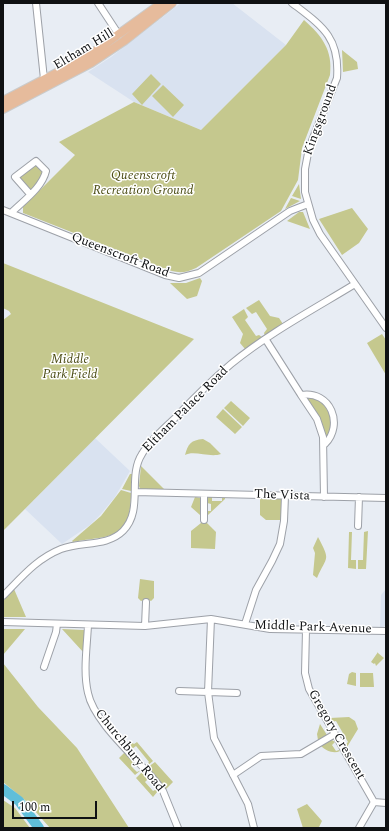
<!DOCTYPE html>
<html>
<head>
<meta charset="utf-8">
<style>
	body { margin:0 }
	#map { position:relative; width:389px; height:831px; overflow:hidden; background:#e8edf4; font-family:Spectral,serif }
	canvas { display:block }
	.frame { position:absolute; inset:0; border:4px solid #0f1113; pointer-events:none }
	.scale { position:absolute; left:12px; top:801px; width:85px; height:18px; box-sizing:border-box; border:2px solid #0f1113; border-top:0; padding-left:5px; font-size:12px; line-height:14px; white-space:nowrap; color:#0f1113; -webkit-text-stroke:3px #fff; paint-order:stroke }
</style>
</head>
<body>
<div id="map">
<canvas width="389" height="831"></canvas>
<div class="frame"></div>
<div class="scale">100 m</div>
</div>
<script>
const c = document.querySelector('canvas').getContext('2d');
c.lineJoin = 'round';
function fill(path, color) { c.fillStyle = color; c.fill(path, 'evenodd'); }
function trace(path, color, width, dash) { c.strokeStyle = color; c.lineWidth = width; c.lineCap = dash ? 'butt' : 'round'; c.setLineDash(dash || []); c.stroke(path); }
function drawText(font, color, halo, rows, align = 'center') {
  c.font = font + ' Spectral,serif'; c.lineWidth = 3; c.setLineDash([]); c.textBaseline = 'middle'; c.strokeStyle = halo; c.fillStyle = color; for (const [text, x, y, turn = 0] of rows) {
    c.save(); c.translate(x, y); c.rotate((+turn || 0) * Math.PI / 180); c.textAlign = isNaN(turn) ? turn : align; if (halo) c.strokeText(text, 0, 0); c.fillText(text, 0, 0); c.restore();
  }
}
const built = new Path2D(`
	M181,3H232L286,45L201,130L134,102L88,72L111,57Z
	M95,438L130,471L115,497L100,515L90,525L62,544L25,509Z
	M386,589V625L382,628L380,627L381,595Z`);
const green = new Path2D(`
	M304,20C322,36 333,50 330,75L302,148L298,180L281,211L196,268C184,274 175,273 163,268L23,213V207L75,155L59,142L134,102L201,130L286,45Z
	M342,50L357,62L358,69L343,72Z
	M151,74L161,84L142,105L132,94Z
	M163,85L184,105L173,117L152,96Z
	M34,165H38L44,172V176L32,189H28L20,180L21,175Z
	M299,184L301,199L292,196Z
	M291,198L300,201L285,209Z
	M352,208L368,229L359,243L342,255L319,219Z
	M299,212H303L310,229L287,221Z
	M3,263L194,339L3,531V320L11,314L9,311L3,308Z
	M200,278L202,281L197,296L187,299L170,283H186Z
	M259,300L270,316L279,318L283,324L265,336L264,333L267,329L256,312L252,314L246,308Z
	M244,309L248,317L245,320L256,336L259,335L262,337L245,349L240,343L243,334L232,317Z
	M382,334L386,340V375L367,343Z
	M306,397C320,397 335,412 331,427C331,431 328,435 327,439L321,421Z
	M231,401L250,418L243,426L224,408Z
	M223,409L242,427L235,434L216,417Z
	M203,439L210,443L221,454C210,458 194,450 185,455C188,444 191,440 203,439Z
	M141,466L164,489H140L139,486Z
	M130,474H132L131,491L122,489Z
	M121,490L131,493C131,541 110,535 73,542L72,541L101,516Z
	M195,497L201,498L200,515L191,507Z
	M208,497H212V501H222V498H225V499L208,515L207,511H211V504L207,503Z
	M260,499H281V520H266L260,515Z
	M206,522L216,532L215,549L191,548V531L201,523Z
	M368,531L366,569H358V560H363L364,532Z
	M349,532H352L351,560H356V569L348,568Z
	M318,537C331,562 327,555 317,578L313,575L315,553L313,548Z
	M140,579L154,581V598L151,601L147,599L141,601L138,598Z
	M14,589L26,617H3V601Z
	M3,629H25L3,655Z
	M62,629L84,630V653Z
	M378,652V653L384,658L376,666L375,663L374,664L371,662Z
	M3,663L38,707L77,748L129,828H50L26,801L3,782Z
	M352,672L356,673V686L347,684L349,674Z
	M360,673H373L374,687H360Z
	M349,717L355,721L358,729L347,747L345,745L348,742L336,721L332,722L330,718Z
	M320,724L327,735L318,740L317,734Z
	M332,740L335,742L332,745L336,751L339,750L340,751C334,754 326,751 321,746Z
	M131,742L134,744L137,742L153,761L147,766L146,765L149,762L136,746L132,749L128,745Z
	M125,752L134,763L131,766L137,772L141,770L135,775L119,758Z
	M155,762L173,782L166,789L148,767Z
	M142,772L148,779L145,782L153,791L157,789L158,791L153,797L136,778Z
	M3,800L15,808L30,828H3Z
	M307,804L322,821L319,827L303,828L297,809Z`);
const river = new Path2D(`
	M3,789L19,801L39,828`);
const minor = new Path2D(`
	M36,3L44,79
	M98,3L119,35
	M292,3C322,26 340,37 337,78L309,148L305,169V192L313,220L320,234L386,328
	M3,210L165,275L179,278L199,273L290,211L308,204
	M11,213C23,201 42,188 46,171L36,161L15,177L30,194
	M266,340L301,395C331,390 344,425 325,444
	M301,395L317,419L323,437L324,497
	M135,492L386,498
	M204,520V494
	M358,526L359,497
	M3,596C21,578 36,559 61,549C81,541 107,547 123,531C144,510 127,477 142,454C150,440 165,428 177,416C194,398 212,380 231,364C269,333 314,309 355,284
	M211,619L208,692L214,738L248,804L254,828
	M3,622L145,626L211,619L270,629L386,631
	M245,624L256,590L272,561L280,544L284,521L285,496
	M88,625C87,647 83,672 88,693C94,723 138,759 157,783L163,791L178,828
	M145,626L146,602
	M306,630L305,673L309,689L374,802L386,803
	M44,667L56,632L57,624
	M179,691L237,693
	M233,775L261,756L301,754L335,734
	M359,828L374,802`);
const major = new Path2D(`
	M3,101L87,57L162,3
	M3,109L91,63L124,41L172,3`);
const streetNames = [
	["Eltham Hill",84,50,-31],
	["Kingsground",321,120,-70],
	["Queenscroft Road",120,256,21],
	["Eltham Palace Road",186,410,-45],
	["The Vista",282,496,2],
	["Middle Park Avenue",313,628,2],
	["Gregory Crescent",336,735,60],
	["Churchbury Road",129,751,51]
];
const parkNames = [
	["Queenscroft",143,176],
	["Recreation Ground",143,191],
	["Middle",70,360],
	["Park Field",70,375]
];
fill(built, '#d9e2f0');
fill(green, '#c5c88e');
trace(river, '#60bed9', 10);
trace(minor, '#9da1a8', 8);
trace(major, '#cacbcb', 10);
trace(minor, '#fff', 6);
trace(major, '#e6bb9c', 8);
drawText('13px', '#0f1113', '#fff', streetNames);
drawText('italic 13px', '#4d4e16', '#fff', parkNames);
</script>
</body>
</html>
